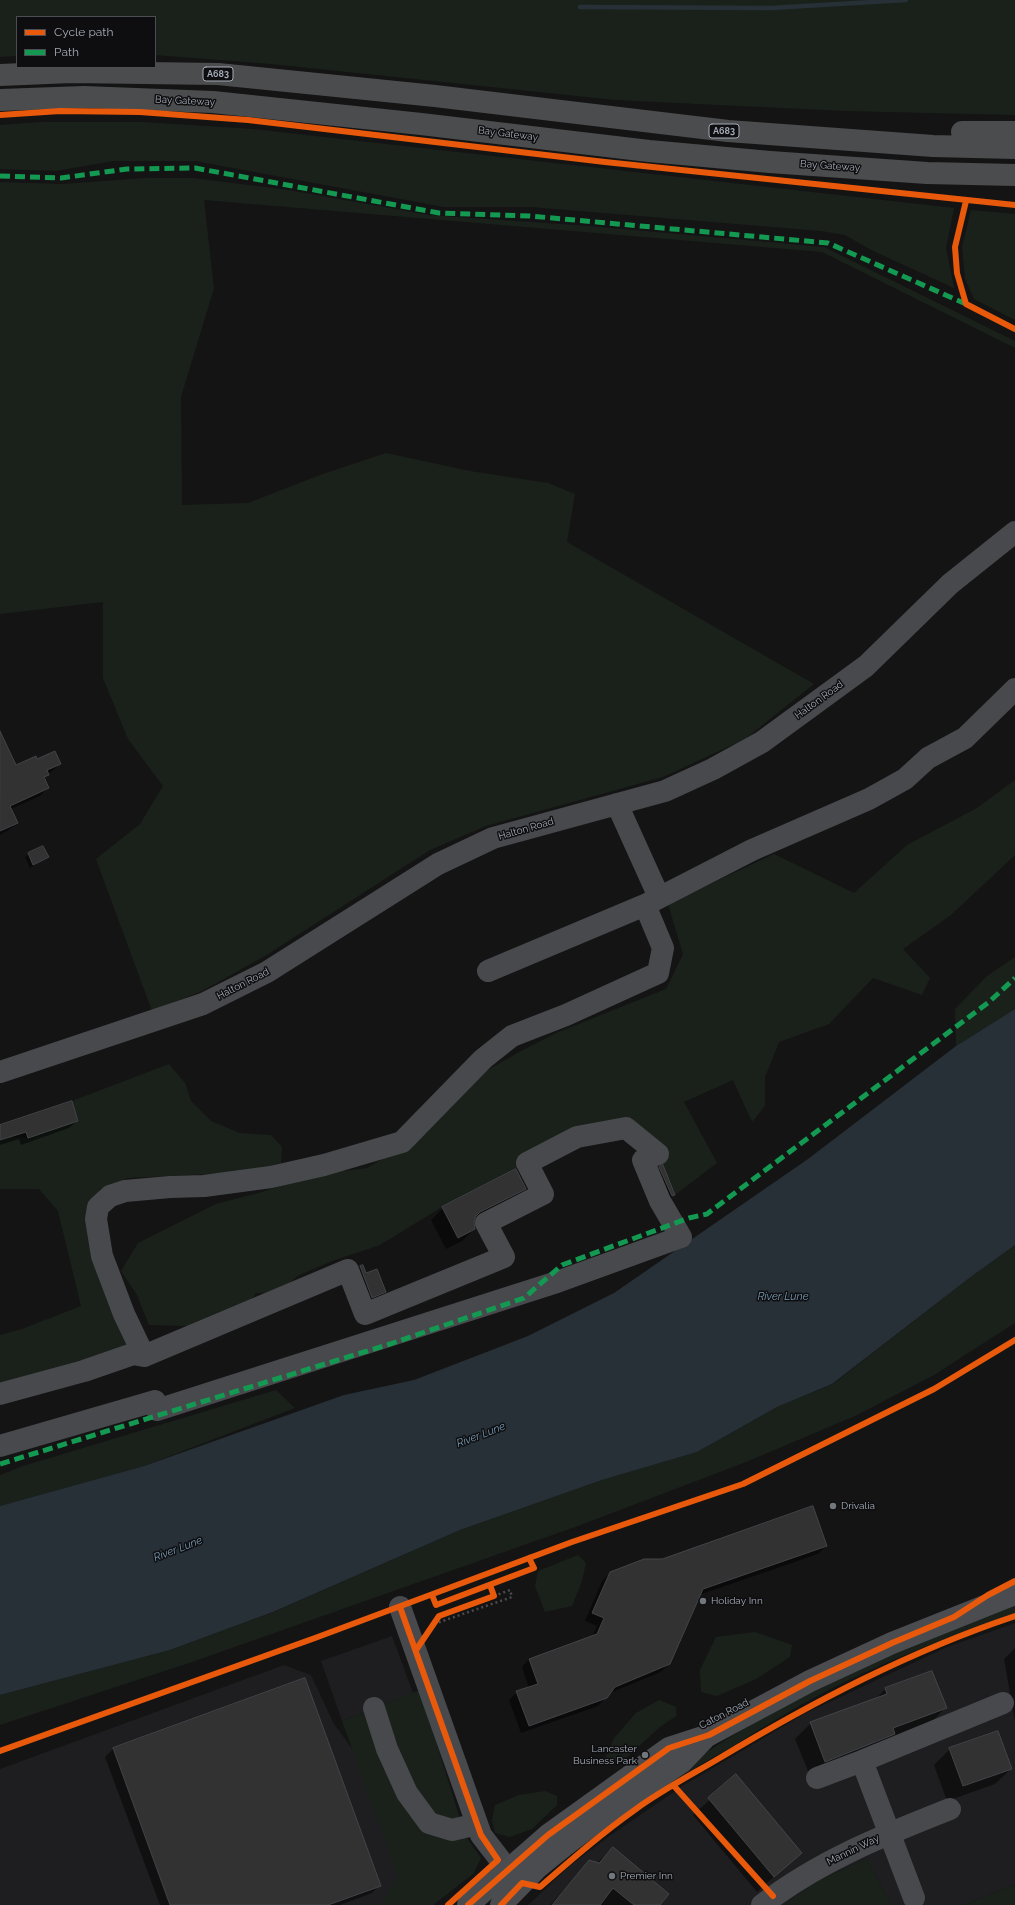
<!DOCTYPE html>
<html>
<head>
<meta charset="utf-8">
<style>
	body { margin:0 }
	#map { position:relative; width:1015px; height:1905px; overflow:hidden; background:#141414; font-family:Raleway,sans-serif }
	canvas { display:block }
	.legend { position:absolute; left:16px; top:16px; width:140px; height:52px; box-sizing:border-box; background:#0e0e10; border:1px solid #4a4d52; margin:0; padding:5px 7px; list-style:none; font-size:12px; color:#a4abb6 }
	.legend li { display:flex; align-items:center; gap:8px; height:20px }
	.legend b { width:20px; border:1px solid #4a4d52 }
</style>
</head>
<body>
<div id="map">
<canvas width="1015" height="1905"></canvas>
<ul class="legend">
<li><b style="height:5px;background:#e8590c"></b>Cycle path</li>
<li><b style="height:5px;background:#139951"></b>Path</li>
</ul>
</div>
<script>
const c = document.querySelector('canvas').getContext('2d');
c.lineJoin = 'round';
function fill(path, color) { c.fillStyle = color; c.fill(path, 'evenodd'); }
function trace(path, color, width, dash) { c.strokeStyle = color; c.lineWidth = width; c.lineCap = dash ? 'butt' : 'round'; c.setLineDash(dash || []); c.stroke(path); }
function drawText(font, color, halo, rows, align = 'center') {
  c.font = font + ' Raleway,sans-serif'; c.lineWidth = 3; c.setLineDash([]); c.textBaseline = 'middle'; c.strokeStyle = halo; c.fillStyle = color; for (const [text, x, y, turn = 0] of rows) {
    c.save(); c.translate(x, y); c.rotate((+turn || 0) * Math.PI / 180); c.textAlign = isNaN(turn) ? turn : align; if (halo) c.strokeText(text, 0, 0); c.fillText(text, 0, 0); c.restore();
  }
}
const built = new Path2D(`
	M1015,1623V1884L965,1905H892L866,1859L815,1882L784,1905H528L571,1865L608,1837L684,1785L804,1714L947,1647Z
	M392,1636L413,1693L342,1721L321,1661Z
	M284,1665L311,1675L334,1724L437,1865L416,1905H0V1769Z`);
const green = new Path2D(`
	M0,0H1015V115L845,111L615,100L271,64L155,55V17H17V56L0,57Z
	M42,122H143L253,129L954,208L946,248L954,288L871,250L845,235L821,231L531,207H444L195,161H113L56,171L0,169V125Z
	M146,178H193L289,190L429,215L589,226L824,247L1015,341V348L822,252L204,200L214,288L181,397L182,505L248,503L320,475L386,453L470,471L548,483L575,494L567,542L814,684L745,739L663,777L486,826L430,850L265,956L202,991L152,1011L96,859L140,824L163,786L128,739L103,678V602L0,614V182L62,184Z
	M971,210L1015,214V320L974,299L965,279L962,247Z
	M1015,780V855L951,915L903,949L930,978L922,995L873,978L829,1024L779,1042L765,1077V1106L752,1122L733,1080L684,1102L717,1163L675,1195L658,1154L626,1128L527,1163L442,1207L380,1245L335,1260L297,1276L281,1292L256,1293L247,1306L222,1311L187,1326L149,1325L137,1295L121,1271L138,1243L216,1204L262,1192L312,1175L367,1168L425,1134L486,1071L521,1051L556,1033L666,989L683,954L668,904L774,854L854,893L907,845L977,808Z
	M1015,957V1009L956,1046L955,1009L987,976Z
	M169,1064L185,1083L191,1101L211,1121L240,1133L271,1135L282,1147L281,1163L249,1172L128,1178L100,1189L87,1224L133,1354L0,1394V1335L22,1329L81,1306L58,1211L39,1189H0V1140L10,1137L28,1138L78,1121L72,1101Z
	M1015,1245V1323L934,1375L855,1416L746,1462L578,1526L192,1662L0,1725V1695L170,1650L274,1612L460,1530L602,1480L697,1452L777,1407L833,1384L972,1276Z
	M276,1390L295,1408L144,1466L0,1506V1475L23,1466Z
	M578,1555L586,1563L582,1581L572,1606L545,1612L535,1586L538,1571Z
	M1015,1601V1613C944,1638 872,1666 806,1702C781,1716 757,1731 733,1746C693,1769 654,1791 618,1820L616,1816C670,1777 726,1736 786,1705C860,1667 938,1633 1015,1601Z
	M755,1632L792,1645L790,1657L756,1679L717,1696L701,1692L700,1670L716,1637Z
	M420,1690L465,1835L481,1858L473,1874L433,1905H380L398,1877L342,1721Z
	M659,1700L676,1707V1716L660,1727L627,1757L610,1765L605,1758L614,1738L636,1713Z
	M545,1791L557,1796V1805L532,1829L510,1837L495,1833L492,1820L495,1805L519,1795Z
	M866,1859L892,1905H784L815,1882Z
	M1015,1884V1905H965Z`);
const water = new Path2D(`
	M1015,1009V1245L972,1276L832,1384L777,1407L697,1452L602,1480L460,1530L273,1612L170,1650L0,1695V1506L144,1466L344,1395L414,1380L528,1336L614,1293L808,1159L956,1046Z`);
const shadow = new Path2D(`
	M0,750L15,766L37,761L60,764L43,779L48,788L40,796L11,809L17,823L9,830L0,835Z
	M42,847L47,857L30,868L25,857Z
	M71,1103L77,1121L69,1128L21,1145L19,1139L0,1145V1125Z
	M660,1168L674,1195L666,1202L652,1175Z
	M525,1188L513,1200L473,1221L474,1229L462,1241L446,1249L431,1220L443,1208Z
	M360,1267L366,1275L385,1292L378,1299L365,1304L354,1273Z
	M826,1546L818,1554L699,1595L669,1664L661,1672L610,1693L598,1706L521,1733L509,1700L517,1692L529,1688L522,1667L529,1659L592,1637L597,1626L585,1621L602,1581L610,1573L662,1560Z
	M1015,1648V1721L1004,1659Z
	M932,1672L945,1708L930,1724L810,1776L795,1739L811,1723L876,1699L885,1689Z
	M304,1679L380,1885L372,1893L340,1905H160L105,1757L113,1749Z
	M950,1749L1011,1769L995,1784L947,1801L934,1765Z
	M736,1776L801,1852L757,1892L693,1815Z
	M613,1848L658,1905H550L590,1861L597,1863Z`);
const stream = new Path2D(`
	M580,7L771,8L906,0`);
const building = new Path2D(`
	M0,731L16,765L36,756L37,759L55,751L61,764L47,770L49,775L44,777L49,788L10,806L18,823L0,831Z
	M43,846L49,857L33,865L28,853Z
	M72,1101L78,1121L28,1138L26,1132L0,1140V1125Z
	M663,1165L675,1195L672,1196L659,1167Z
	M516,1169L526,1189L480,1212L476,1216L474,1222L475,1229L458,1238L442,1207Z
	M363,1265L366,1273L377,1269L386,1292L372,1298L360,1266Z
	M813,1506L827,1546L703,1589L670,1664L615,1687L607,1698L529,1726L516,1691L538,1684L529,1659L597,1634L604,1618L592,1613L610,1572L644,1559H662Z
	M932,1671L947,1708L893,1728L895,1734L825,1762L810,1722L887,1694L885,1688Z
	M305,1678L381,1886L328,1905H170L113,1748Z
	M998,1731L1012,1769L963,1786L949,1748Z
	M736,1774L802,1853L774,1877L708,1798Z
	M613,1847L669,1894L660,1905H634L613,1888L600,1905H552L589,1860L599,1863Z`);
const path = new Path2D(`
	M434,1624L512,1597L510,1590L494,1596`);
const minor = new Path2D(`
	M617,804L659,897
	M488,971L645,905
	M0,1072L203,1004L267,972L438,864L493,838L665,791L713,769L762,742L866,666L950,584L1015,532
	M144,1356L124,1314L102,1256L96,1219L98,1207L110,1196L125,1191L170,1187L204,1186L271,1177L324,1165L402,1142L483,1059L512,1036L566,1015L658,973L663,948L645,905L752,850L869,799L905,779L928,758L965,738L1015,689
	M0,1394L84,1371L133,1354L144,1356L348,1270L365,1314L504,1257L486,1223L543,1194L527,1163L577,1137L626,1128L658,1154L643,1160L660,1201L681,1237L557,1282L157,1410L155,1401L0,1446
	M400,1607L481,1835L508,1870
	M374,1708L387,1749L407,1793L429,1823L452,1830L477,1824
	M862,1761L1003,1703
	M817,1778L862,1761L914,1898
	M762,1905C819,1861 884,1835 950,1809`);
const major = new Path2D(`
	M468,1905L548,1835L669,1748L709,1735L810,1681L892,1643L1015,1594
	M501,1905L537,1868L568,1843L616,1807L682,1762L706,1737`);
const highway = new Path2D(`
	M0,75L71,72L218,74L435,96L728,131L933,146L1015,148
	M0,100L84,97L213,102L421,124L649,151L770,162L927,173L1015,175
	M962,132H1015`);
const quiet = new Path2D(`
	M0,176L61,178L127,169L195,168L439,213L530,216L828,243L966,304
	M0,1464L390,1344L524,1298L562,1265L689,1218L707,1214L989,1002L1015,978`);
const cycleway = new Path2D(`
	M0,115L60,111L140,112L248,120L605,162L1015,205
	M966,201L955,247L957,273L966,304L1015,329
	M432,1595L436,1605L534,1568L529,1558
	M400,1607L481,1835L498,1860L448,1905
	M416,1650L439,1616L494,1596L490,1585
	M0,1751L315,1638L572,1542L743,1484L934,1389L1015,1340
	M674,1786L773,1896
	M468,1905L548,1835L669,1748L709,1735L810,1681L892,1643L954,1617L988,1595L1015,1581
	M501,1905L522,1883L540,1887C571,1860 602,1833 636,1809C662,1790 691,1775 718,1759C813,1702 910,1651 1015,1616`);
const markers = [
	[833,1506,4,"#72767d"],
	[703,1601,4,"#72767d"],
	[645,1755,4,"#72767d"],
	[612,1876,4,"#72767d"]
];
const shields = [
	[218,74,30],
	[724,131,30]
];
const shieldNames = [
	["A683",218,74],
	["A683",724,131]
];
const streetNames = [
	["Bay Gateway",185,101,3],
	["Bay Gateway",508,134,7],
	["Bay Gateway",830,166,4],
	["Halton Road",819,700,-36],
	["Halton Road",526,829,-16],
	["Halton Road",243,984,-27],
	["Caton Road",724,1714,-27],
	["Mannin Way",853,1850,-26]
];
const poiNames = [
	["Drivalia",841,1506],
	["Holiday Inn",711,1601],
	["Lancaster",637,1749,"right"],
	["Business Park",637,1761,"right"],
	["Premier Inn",620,1876]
];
const waterNames = [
	["River Lune",783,1297],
	["River Lune",481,1435,-21],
	["River Lune",178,1549,-21]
];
fill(built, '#1e1e20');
fill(green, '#1a211b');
fill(water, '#273037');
fill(shadow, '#0007');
trace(stream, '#273037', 4.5);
fill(building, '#323233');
trace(building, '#424448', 1);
trace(path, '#4a4b4f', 2.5, [2, 3]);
trace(minor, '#48494d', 22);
trace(major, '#4a4c4f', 22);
trace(highway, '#4b4c4e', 22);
trace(quiet, '#139951', 5, [10, 5]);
trace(cycleway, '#e8590c', 6);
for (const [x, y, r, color] of markers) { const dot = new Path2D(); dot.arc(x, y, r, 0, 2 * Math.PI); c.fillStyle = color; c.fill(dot); trace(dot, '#0e0e10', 1.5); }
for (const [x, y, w] of shields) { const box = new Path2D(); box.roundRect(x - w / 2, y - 7, w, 14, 3); c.fillStyle = '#0e0e10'; c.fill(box); trace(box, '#a4abb6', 1); }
drawText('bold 9px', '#a4abb6', null, shieldNames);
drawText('10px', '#a4abb6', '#0e0e10', streetNames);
drawText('10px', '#a4abb6', '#0e0e10', poiNames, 'left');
drawText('italic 11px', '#799bb4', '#0e0e10', waterNames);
</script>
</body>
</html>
